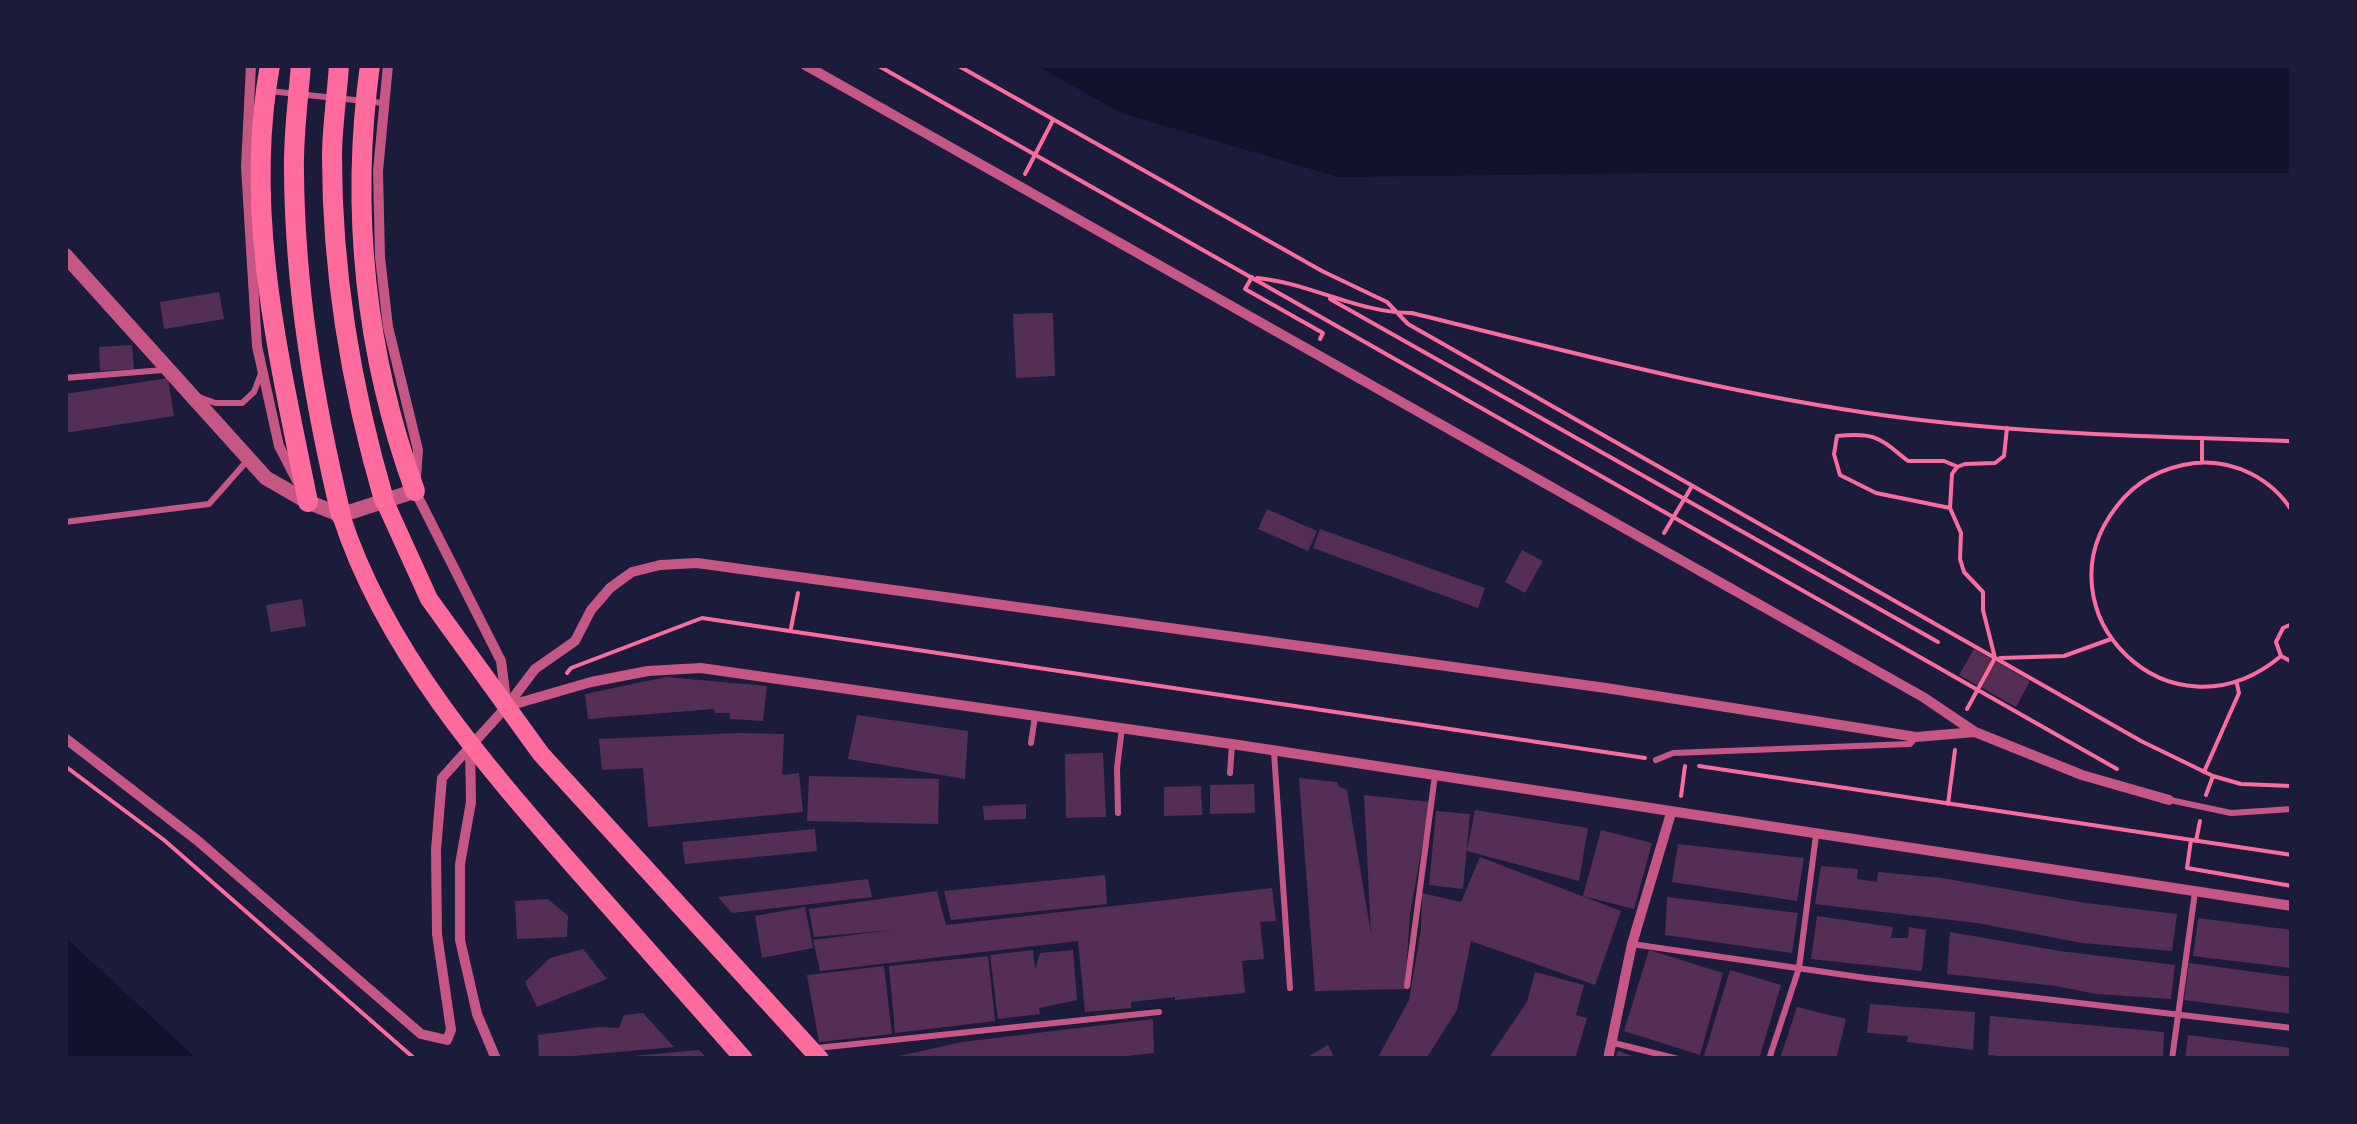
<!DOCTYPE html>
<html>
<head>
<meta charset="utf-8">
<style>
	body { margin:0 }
	#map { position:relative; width:2357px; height:1124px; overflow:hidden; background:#1b1b3a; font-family:Figtree,sans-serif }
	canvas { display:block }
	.frame { position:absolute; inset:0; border:68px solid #1b1b3a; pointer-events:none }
</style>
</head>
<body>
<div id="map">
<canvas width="2357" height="1124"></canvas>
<div class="frame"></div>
</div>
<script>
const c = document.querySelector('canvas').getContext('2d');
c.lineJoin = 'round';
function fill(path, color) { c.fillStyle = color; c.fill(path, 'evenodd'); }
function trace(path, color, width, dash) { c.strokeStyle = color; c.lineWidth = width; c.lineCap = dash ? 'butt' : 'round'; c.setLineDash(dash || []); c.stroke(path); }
const water = new Path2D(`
	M1036,65H2292V173H1658L1338,177L1121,113Z
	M65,937L66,938L197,1059H65Z`);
const building = new Path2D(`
	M219,292L224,319L164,329L160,302Z
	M1053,313L1055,376L1016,378L1013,314Z
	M132,345L134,369L100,371L99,347Z
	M168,378L174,416L65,433V394Z
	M1267,509L1317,531L1308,551L1258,529Z
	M1320,529L1485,588L1478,608L1313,548Z
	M1522,550L1543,561L1525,593L1505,582Z
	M302,599L306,626L271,632L266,605Z
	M1974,649L2030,681L2016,707L1959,675Z
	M666,677L767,686L763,721L730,719V713H715L714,709L588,719L585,694Z
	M857,715L968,731L965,779L848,759Z
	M740,733L784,734L782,775L799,773L803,812L648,827L643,768L602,770L599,739Z
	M1103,753L1106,817L1066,818L1065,754Z
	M809,776L939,779L938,824L807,821Z
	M1299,778L1337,782L1339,787L1347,790L1371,934L1364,795L1430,802L1410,914L1405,989L1315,991Z
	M1254,784L1255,813L1210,814V785Z
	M1201,786L1202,815L1164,816V787Z
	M1026,804V819L984,820L983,806Z
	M1475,810L1588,828L1579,881L1467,851Z
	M1436,811L1470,814L1463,889L1429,885Z
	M815,829L817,851L685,864L682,842Z
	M1601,830L1652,843L1634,909L1583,896Z
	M1678,844L1804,858L1797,901L1672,882Z
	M1480,857L1621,911L1595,985L1471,941L1457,1010L1426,1059H1377L1409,1000L1421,929L1422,893L1461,902Z
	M1821,866L1858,869L1857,879L1877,882L1878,872L1942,878L2086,903L2177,914L2172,951L2082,943L1977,923L1815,904Z
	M1105,875L1107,904L951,920L944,891Z
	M868,879L872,897L732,913L718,897Z
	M1272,888L1276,921L1260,922L1264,959L1242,961L1245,993L1175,1000V997L1131,1002V1008L1085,1012L1078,941L820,971L813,940L892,930L814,937L809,909L937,891L946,925Z
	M1667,897L1798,913L1792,953L1665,935Z
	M548,899L568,916L567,937L517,939L515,901Z
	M805,907L813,948L762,958L755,916Z
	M1817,916L1893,927L1891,938H1908L1909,927L1926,930L1922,971L1811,959Z
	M2198,918L2292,930V968L2193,956Z
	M1950,932L2060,951L2175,965L2171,999L2096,994L2056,986L1947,974Z
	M583,949L607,979L537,1007L525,982L550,958Z
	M1033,950L1035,969L1040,953L1073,950L1077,1000L1039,1008L1040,1014L998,1019L990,955Z
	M1649,950L1723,973L1700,1055L1624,1031Z
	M988,956L995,1021L895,1033L889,966Z
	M2189,963L2292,977V1014L2184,1000Z
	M884,966L892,1034L819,1042L807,975Z
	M1730,970L1781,985L1759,1059L1704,1056Z
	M1535,972L1584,985L1576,1015L1587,1018L1575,1059H1488L1527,1002Z
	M1870,1004L1975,1012L1973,1050L1907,1042L1908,1036L1867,1033Z
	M1797,1007L1846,1019L1836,1059H1780Z
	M643,1013L674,1047L539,1059L538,1035L599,1027L619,1028L624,1015Z
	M1990,1016L2164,1032L2163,1059H2029L1988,1055Z
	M1153,1019L1154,1053L1098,1059H886L962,1042Z
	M2188,1035L2292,1048V1059H2185Z
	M1328,1045L1335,1059H1304Z
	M699,1050L708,1059H634V1056Z
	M1618,1051L1638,1058V1059H1615Z`);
const path = new Path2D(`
	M877,65L2117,769
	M957,65L1322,271L1387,302L1408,324L2141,741L2213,776L2241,784L2292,786
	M1025,174L1053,120
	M1252,277L1245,289L1323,333L1320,339
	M1257,278C1310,283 1358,313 1412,313C1569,352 1728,394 1889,416C2022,434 2158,437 2292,441
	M1330,299L1938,642
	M2202,438V462
	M1950,508L1876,493L1840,475L1834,454L1837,436C1876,432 1879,438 1908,461H1944L1956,466
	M1664,533L1692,486
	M2292,624L2283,628L2276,642L2281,656L2292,662
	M791,628L798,593
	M2281,656C2170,749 2034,611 2117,506C2136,481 2163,467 2195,463C2234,459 2272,479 2292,511
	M2000,658L2064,656L2111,639
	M567,673L571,668L702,618L1645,758
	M1967,709L1995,658L1983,610V592L1964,572L1960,559L1961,533L1950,508L1952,474L1957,467L1965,464L1995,463L2004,456L2007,428
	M65,766L164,840L415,1059
	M1699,766L2292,855
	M2204,772L2239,693L2237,684
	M2206,795L2213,776
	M1681,796L1685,766
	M1948,804L1955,750
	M2191,840L2187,868L2292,886
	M2196,841L2200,821`);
const service = new Path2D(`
	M269,91L383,103
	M65,378L163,370
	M199,397L215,403H242L254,392L262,371
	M65,522L209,504L247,461
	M1031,743L1035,716
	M1274,752L1290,988
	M1656,760L1673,753L1910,744L1915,738
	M1230,773L1232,744
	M2170,800L2231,813L2292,809
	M1118,813L1117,768L1122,728
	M1632,944L1866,978L2292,1028
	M1407,986L1435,775
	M1614,1043L1678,1059
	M817,1048L1159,1012
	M1769,1059L1799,968L1816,835
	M2172,1059L2195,892`);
const minor = new Path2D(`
	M251,65L246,167L257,346L279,446L297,481
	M388,65L378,171L380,257L388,327L418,450L415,491L501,661L506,700
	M805,65L1923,697L1975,732
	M508,706L591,682L648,671L701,668L1232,744L2292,906
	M65,738L198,841L421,1034L447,1040L451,1030L437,934L436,850L442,778L507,706L535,669L575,641L591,610L610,588L632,572L660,565L697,563L1606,688L1916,737L1975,732L2082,775L2169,800
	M470,747L471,802L460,864V940L477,1014L496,1059
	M1608,1059L1632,944L1671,813`);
const tertiary = new Path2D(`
	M65,255L266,478L308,502L341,515L415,491`);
const secondary = new Path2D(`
	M384,500L429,599L541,754L820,1059
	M341,515C384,650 485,765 577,870C633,933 688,996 744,1059`);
const trunk = new Path2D(`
	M270,65C243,212 279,358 308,502
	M301,65C298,101 293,137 294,173C295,289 314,402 341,515
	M339,65C337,96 332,127 332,157C332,275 351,387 384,500
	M370,65C350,209 365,354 415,491`);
fill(water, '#12122b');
fill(building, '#542f53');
trace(path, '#ff6b9d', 4);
trace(service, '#c65784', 6);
trace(minor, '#c65784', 10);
trace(tertiary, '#c65784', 15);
trace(secondary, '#ff6b9d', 18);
trace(trunk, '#ff6b9d', 20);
</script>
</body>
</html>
